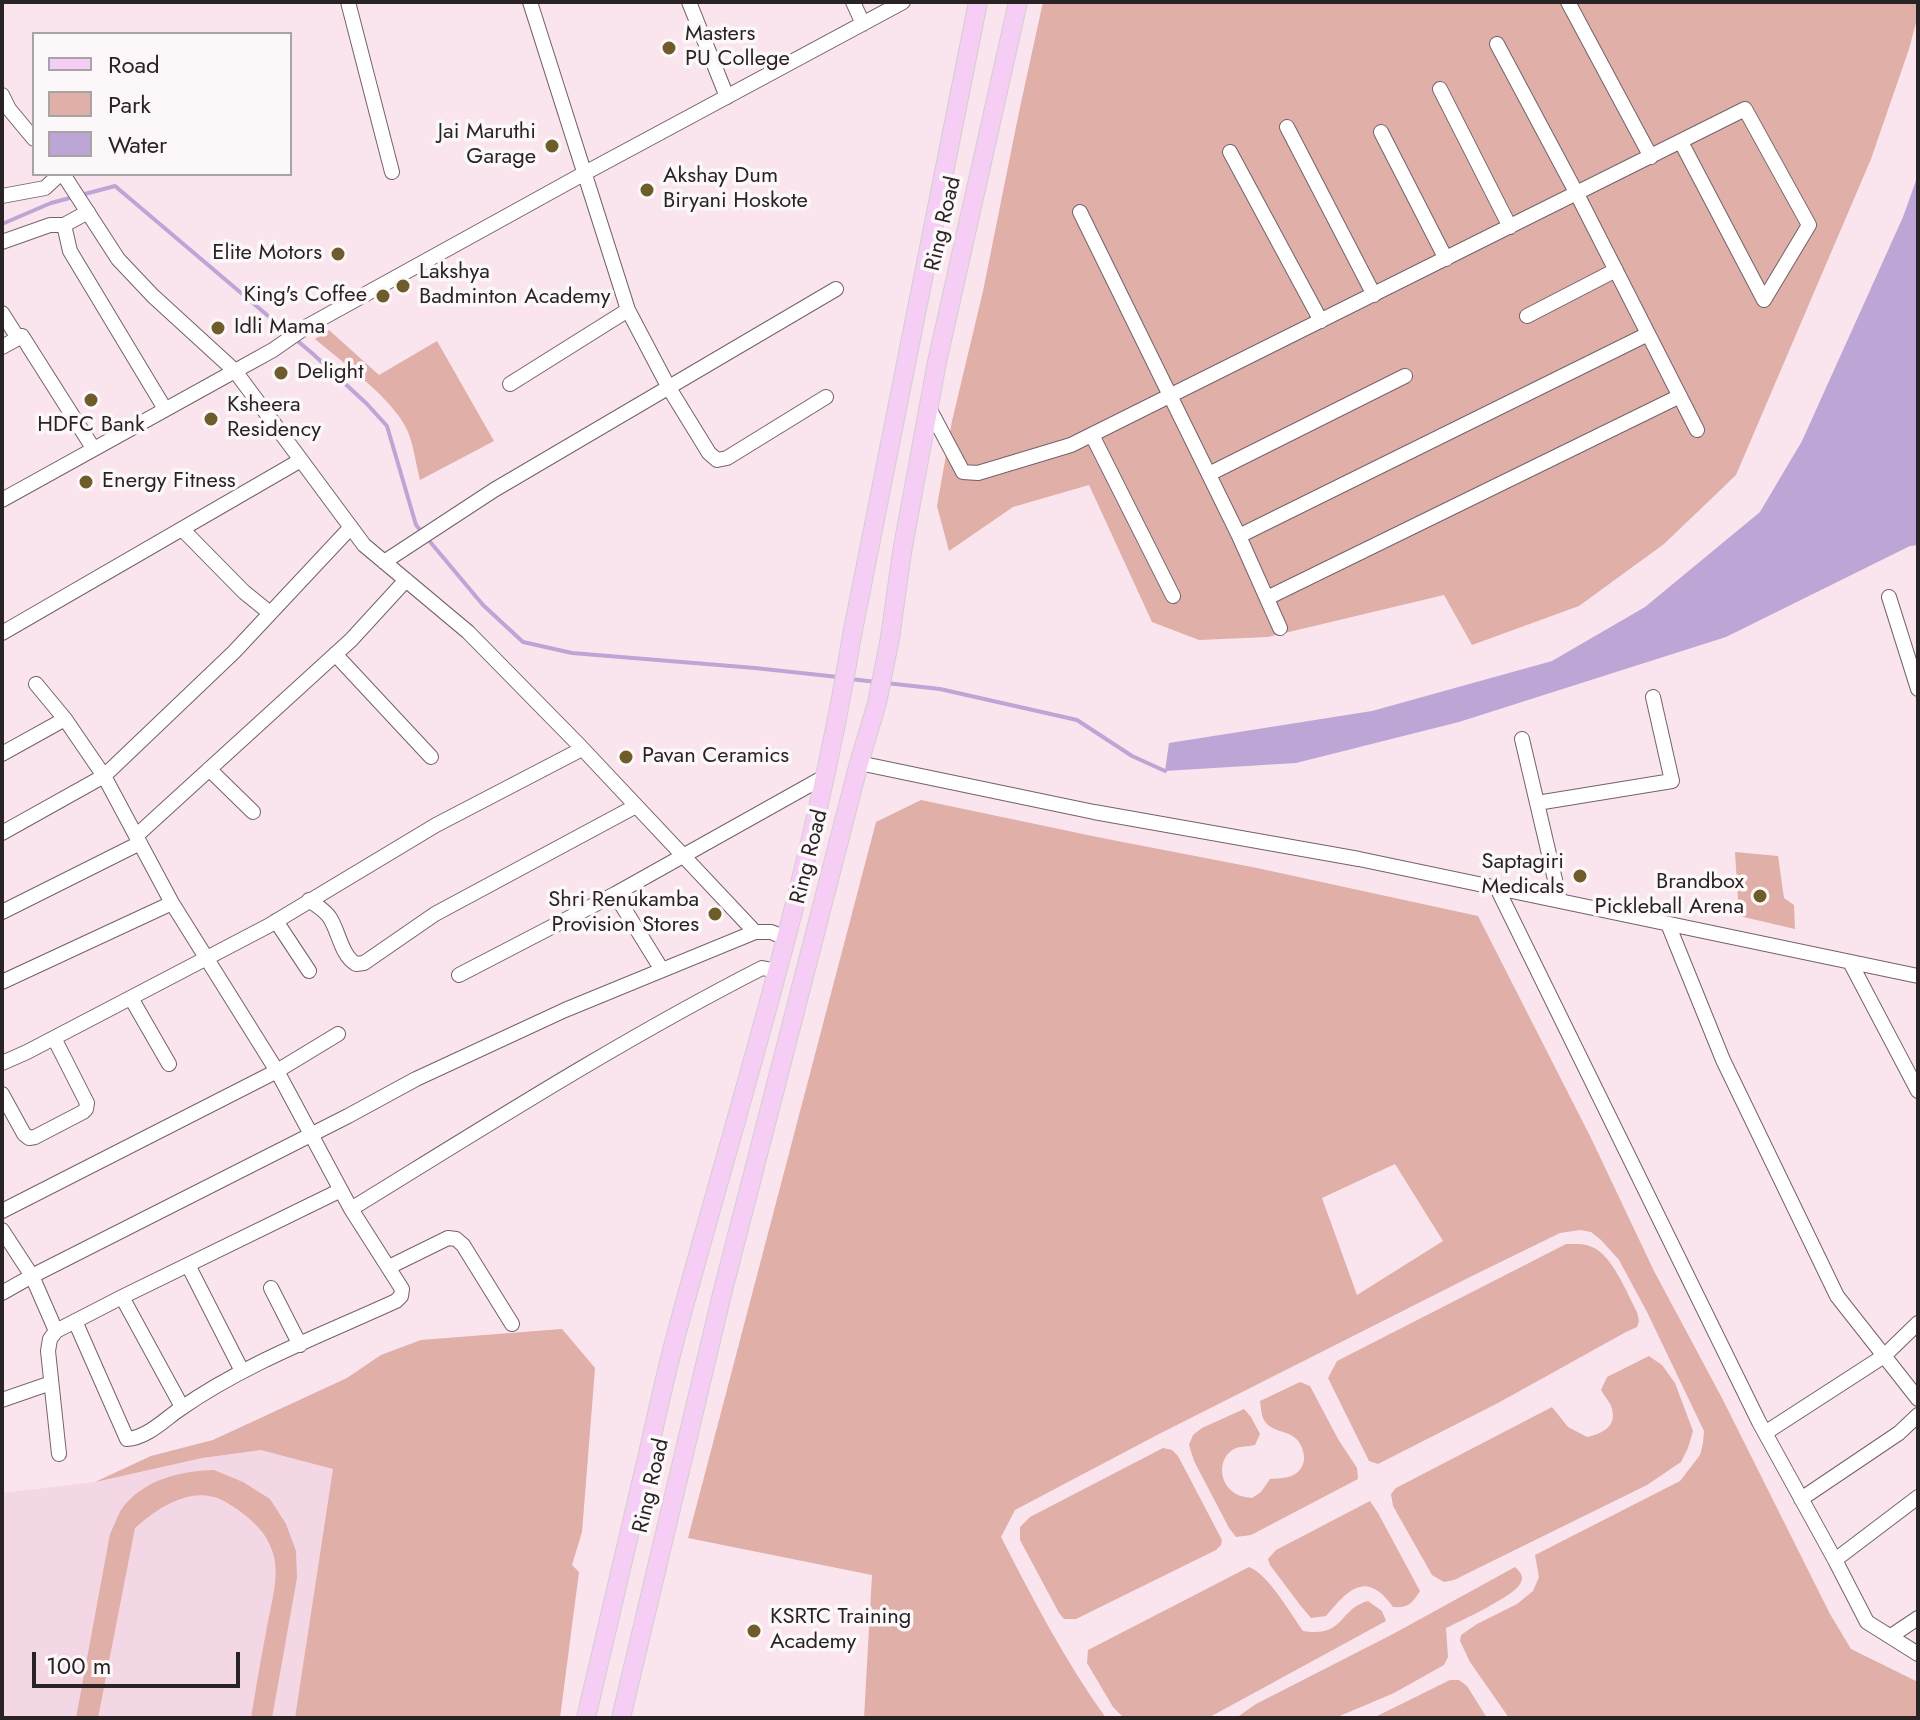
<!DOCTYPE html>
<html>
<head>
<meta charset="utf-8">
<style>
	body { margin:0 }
	#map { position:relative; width:1920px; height:1720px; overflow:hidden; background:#fae5ef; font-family:Jost,sans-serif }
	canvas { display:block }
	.frame { position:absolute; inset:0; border:4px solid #2a2326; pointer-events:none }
	.legend { position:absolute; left:32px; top:32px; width:260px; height:144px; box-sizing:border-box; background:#fcf8fa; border:2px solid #a8a3a5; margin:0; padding:10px 14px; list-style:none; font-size:24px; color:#2a2326 }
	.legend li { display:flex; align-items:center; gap:16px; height:40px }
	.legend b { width:40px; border:2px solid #a8a3a5 }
	.scale { position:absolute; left:32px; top:1652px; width:208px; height:36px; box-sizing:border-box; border:4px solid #2a2326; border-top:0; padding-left:10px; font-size:24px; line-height:28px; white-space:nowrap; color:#2a2326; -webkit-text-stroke:6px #fcf8fa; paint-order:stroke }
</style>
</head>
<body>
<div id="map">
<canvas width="1920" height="1720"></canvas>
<div class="frame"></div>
<ul class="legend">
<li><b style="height:10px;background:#f6cdf5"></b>Road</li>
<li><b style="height:22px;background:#dfafa8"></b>Park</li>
<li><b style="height:22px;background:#bda5d6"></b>Water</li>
</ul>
<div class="scale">100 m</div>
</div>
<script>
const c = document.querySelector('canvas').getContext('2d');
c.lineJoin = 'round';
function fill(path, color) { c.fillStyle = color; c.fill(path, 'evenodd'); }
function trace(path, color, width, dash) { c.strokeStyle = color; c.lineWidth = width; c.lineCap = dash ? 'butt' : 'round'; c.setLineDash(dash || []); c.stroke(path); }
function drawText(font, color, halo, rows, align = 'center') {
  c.font = font + ' Jost,sans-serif'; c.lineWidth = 7; c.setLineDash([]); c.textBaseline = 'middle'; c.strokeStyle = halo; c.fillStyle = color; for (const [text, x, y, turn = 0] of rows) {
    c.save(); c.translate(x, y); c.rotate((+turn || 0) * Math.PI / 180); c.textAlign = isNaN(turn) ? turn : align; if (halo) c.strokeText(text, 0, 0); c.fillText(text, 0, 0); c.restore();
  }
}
const built = new Path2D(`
	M562,1329L595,1368L582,1532L572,1565L579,1572L558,1718H2V1493L95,1482L151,1456L213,1440L347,1378L381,1355L421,1340Z`);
const green = new Path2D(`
	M1043,2H1918V15L1909,49L1871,159L1736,475L1664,544L1579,606L1472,645L1444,595L1268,637L1199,640L1152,622L1089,485L1013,507L949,551L937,506L952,421L983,291L1019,112Z
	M329,330L379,375L437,341L494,441L420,480C416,465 414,447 408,432C395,400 342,362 315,339Z
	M921,800L1102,838L1257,868L1478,916L1591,1138L1654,1271L1722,1398L1830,1614L1851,1649L1918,1682V1718H1509L1470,1662L1460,1641L1461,1635L1477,1624L1517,1604L1533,1591L1539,1577L1535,1555L1680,1481L1700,1455L1703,1443L1704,1431L1647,1312L1619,1260L1601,1240L1591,1232L1580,1230L1560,1233L1472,1276L1159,1434L1015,1510L1001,1537C1033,1599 1065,1661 1106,1718H864L872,1575L688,1538L876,822ZM1395,1164L1443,1241L1357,1295L1322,1198Z
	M1735,852L1778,856L1784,898L1794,905L1795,929L1739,916Z
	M1566,1244C1575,1244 1584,1243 1592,1247C1612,1255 1627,1293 1637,1312L1639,1321L1637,1327L1626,1332L1498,1403L1378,1464L1369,1461L1328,1378L1337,1361Z
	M562,1329L595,1368L582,1532L572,1565L579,1572L560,1718H295L333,1469L261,1450L202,1458L95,1482L151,1456L213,1440L347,1378L381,1355L421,1340Z
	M1649,1356L1662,1365L1675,1383L1693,1431L1688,1448L1681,1462L1647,1485L1454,1580L1444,1582L1432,1575L1393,1506L1391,1494L1396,1488L1552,1407L1568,1427L1587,1437C1601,1434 1617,1427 1612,1409C1611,1403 1604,1396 1601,1390L1607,1377Z
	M1300,1382L1310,1386L1338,1439L1357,1468L1358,1479L1251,1535L1236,1537L1229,1528L1194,1461L1189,1445L1193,1435L1202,1428L1244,1409L1251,1417L1260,1434L1255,1445C1249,1447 1241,1446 1236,1448C1218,1456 1218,1481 1233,1492C1238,1496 1245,1497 1252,1498L1261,1492L1270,1479C1283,1478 1297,1479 1303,1464C1305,1458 1304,1456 1303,1451C1297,1427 1273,1436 1264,1420C1261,1415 1261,1407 1260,1401Z
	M1163,1448L1172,1450L1178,1456L1222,1540L1221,1545L1216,1550L1076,1619H1064L1059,1613L1020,1540V1527L1030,1517Z
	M214,1470L243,1482L270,1499L286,1524L296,1551L297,1578L272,1718H251C256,1688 261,1657 267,1627C271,1604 280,1576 273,1553C266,1530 248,1516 229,1504C196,1482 160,1506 135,1528L98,1718H76L110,1534C114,1526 117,1517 121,1510C142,1480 179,1471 214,1470Z
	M1370,1501L1378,1513L1420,1591C1412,1604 1408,1608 1393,1607C1366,1569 1348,1590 1326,1616L1311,1618L1300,1605L1270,1565L1268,1559L1276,1550Z
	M1249,1567C1268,1574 1291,1614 1303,1631C1345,1638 1338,1609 1368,1601L1382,1611L1386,1621L1208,1718H1124L1113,1707L1087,1663L1088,1650Z
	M1515,1567C1520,1572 1525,1576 1520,1584C1514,1596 1461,1621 1446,1628L1448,1657L1444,1665L1394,1693L1335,1718H1236L1256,1704L1393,1634Z
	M1450,1680H1459L1467,1686L1487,1718H1373Z`);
const water = new Path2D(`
	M1918,175V545L1910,546L1726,637L1459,722L1296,763L1165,771L1169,743L1372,711L1552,661L1645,607L1760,512L1802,441L1903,217Z`);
const stream = new Path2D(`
	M2,224L51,203L115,186L313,354L367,404L387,426L416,525L483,605L523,642L572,653L755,668L838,677
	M850,679L877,682
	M886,683L940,689L1077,720L1132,756L1165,771`);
const minor = new Path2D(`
	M348,2L392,172
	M530,2L628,310L669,388L709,453L717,460L727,458L826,397
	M689,2L727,97
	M853,2L863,24
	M1568,2L1651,157
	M1497,44L1577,194L1697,430
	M1440,89L1510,227
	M2,95L9,109L34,139
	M1287,127L1374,295
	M1381,132L1446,259
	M1681,142L1764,300
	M1230,152L1321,321
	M63,174L118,259L153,296L235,371L364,545L468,632L579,745L755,932
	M2,196L45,188L60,174
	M1080,212L1239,536L1280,628
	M64,225L70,251L165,409
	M2,242L50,225H64L88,212
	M2,313L18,338
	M1527,316L1616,270
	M2,347L22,336L93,448
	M510,384L628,310
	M929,408L963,472L978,473L1071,445L1745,109L1809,225L1764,300
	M1092,435L1173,596
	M1209,474L1405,376
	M2,500L235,371L273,350L306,327L585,173L903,2
	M351,527L234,652L104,776L172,903L277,1071L351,1209
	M182,529L244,592L270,613
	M1239,536L1648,334
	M384,562L494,490L836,289
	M1889,597L1918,689
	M1267,598L1680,396
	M2,633L301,460
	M335,654L431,757
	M36,684L65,719
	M1522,739L1560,901
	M2,754L65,719L104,776L2,833
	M859,763L1094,812L1359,859L1918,976
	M209,769L253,812
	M1537,803L1672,781L1653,697
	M136,836L351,640L406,580
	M1497,888L1759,1422L1835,1560L1867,1622L1918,1654
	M615,894L662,970
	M309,900C317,906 325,910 330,918C339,932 341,955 356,964L364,963L435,914L636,806
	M2,912L140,843
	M276,921L309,971
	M1668,924L1723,1060L1837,1296L1918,1399
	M1850,962L1918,1091
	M459,975L615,894L824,777
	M2,982L172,903
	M131,998L169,1064
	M2,1063L27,1052L268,926L436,825L582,749
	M2,1094L24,1134L29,1138L35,1137L83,1112L86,1109L87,1103L54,1038
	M2,1211L277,1071L338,1034
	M2,1230L32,1276L348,1116L416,1079L565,1010L755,932H771L786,938
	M188,1265L242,1371
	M389,1267L448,1238L456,1239L463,1245L512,1324
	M271,1288L300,1345
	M2,1293L32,1276L56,1331
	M122,1297L182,1407
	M75,1321L127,1439C147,1438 165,1419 180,1409C246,1363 324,1334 396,1301L401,1296L402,1289L351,1209C486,1126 621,1040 762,968L777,971
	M2,1400L51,1383
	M1765,1433L1884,1356L1918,1323
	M59,1454L48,1351L50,1339L56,1331L122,1297L341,1190
	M1801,1499L1899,1433L1918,1415
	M1835,1560L1918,1497
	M1891,1636L1918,1618`);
const major = new Path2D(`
	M586,1718C606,1631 627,1545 647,1458C657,1415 666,1371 678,1328C740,1099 814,870 852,635L978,2
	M621,1718L722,1294L859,763L877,703L890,638L902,552L937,362L1018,2`);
const markers = [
	[669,48,8,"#6f5c2b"],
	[552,146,8,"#6f5c2b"],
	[647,190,8,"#6f5c2b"],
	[338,254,8,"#6f5c2b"],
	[403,286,8,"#6f5c2b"],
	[383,296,8,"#6f5c2b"],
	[218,328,8,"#6f5c2b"],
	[281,373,8,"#6f5c2b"],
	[91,400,8,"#6f5c2b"],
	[211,419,8,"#6f5c2b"],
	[86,482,8,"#6f5c2b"],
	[626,757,8,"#6f5c2b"],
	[1580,876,8,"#6f5c2b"],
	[1760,896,8,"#6f5c2b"],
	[715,914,8,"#6f5c2b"],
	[754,1631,8,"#6f5c2b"]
];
const poiNames = [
	["Masters",685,35],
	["PU College",685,60],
	["Jai Maruthi",536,133,"right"],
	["Garage",536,158,"right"],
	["Akshay Dum",663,177],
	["Biryani Hoskote",663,202],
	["Elite Motors",322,254,"right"],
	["Lakshya",419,273],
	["Badminton Academy",419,298],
	["King's Coffee",367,296,"right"],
	["Idli Mama",234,328],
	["Delight",297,373],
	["Ksheera",227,406],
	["Residency",227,431],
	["HDFC Bank",91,426,"center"],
	["Energy Fitness",102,482],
	["Pavan Ceramics",642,757],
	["Saptagiri",1564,863,"right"],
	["Medicals",1564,888,"right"],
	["Brandbox",1744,883,"right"],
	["Pickleball Arena",1744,908,"right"],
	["Shri Renukamba",699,901,"right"],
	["Provision Stores",699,926,"right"],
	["KSRTC Training",770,1618],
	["Academy",770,1643]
];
const streetNames = [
	["Ring Road",944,224,-77],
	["Ring Road",810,857,-76],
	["Ring Road",652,1486,-77]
];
fill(built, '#f4d7e5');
fill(green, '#dfafa8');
fill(water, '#bda5d6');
trace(stream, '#bda5d6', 4);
trace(minor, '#74626b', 16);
trace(major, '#d0cfcf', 20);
trace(minor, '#fff', 14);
trace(major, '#f6cdf5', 18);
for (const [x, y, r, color] of markers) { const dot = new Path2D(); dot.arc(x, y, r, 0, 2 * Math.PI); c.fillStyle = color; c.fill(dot); trace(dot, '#fcf8fa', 3); }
drawText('22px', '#2a2326', '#fcf8fa', poiNames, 'left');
drawText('22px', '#2a2326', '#fcf8fa', streetNames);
</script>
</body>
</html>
